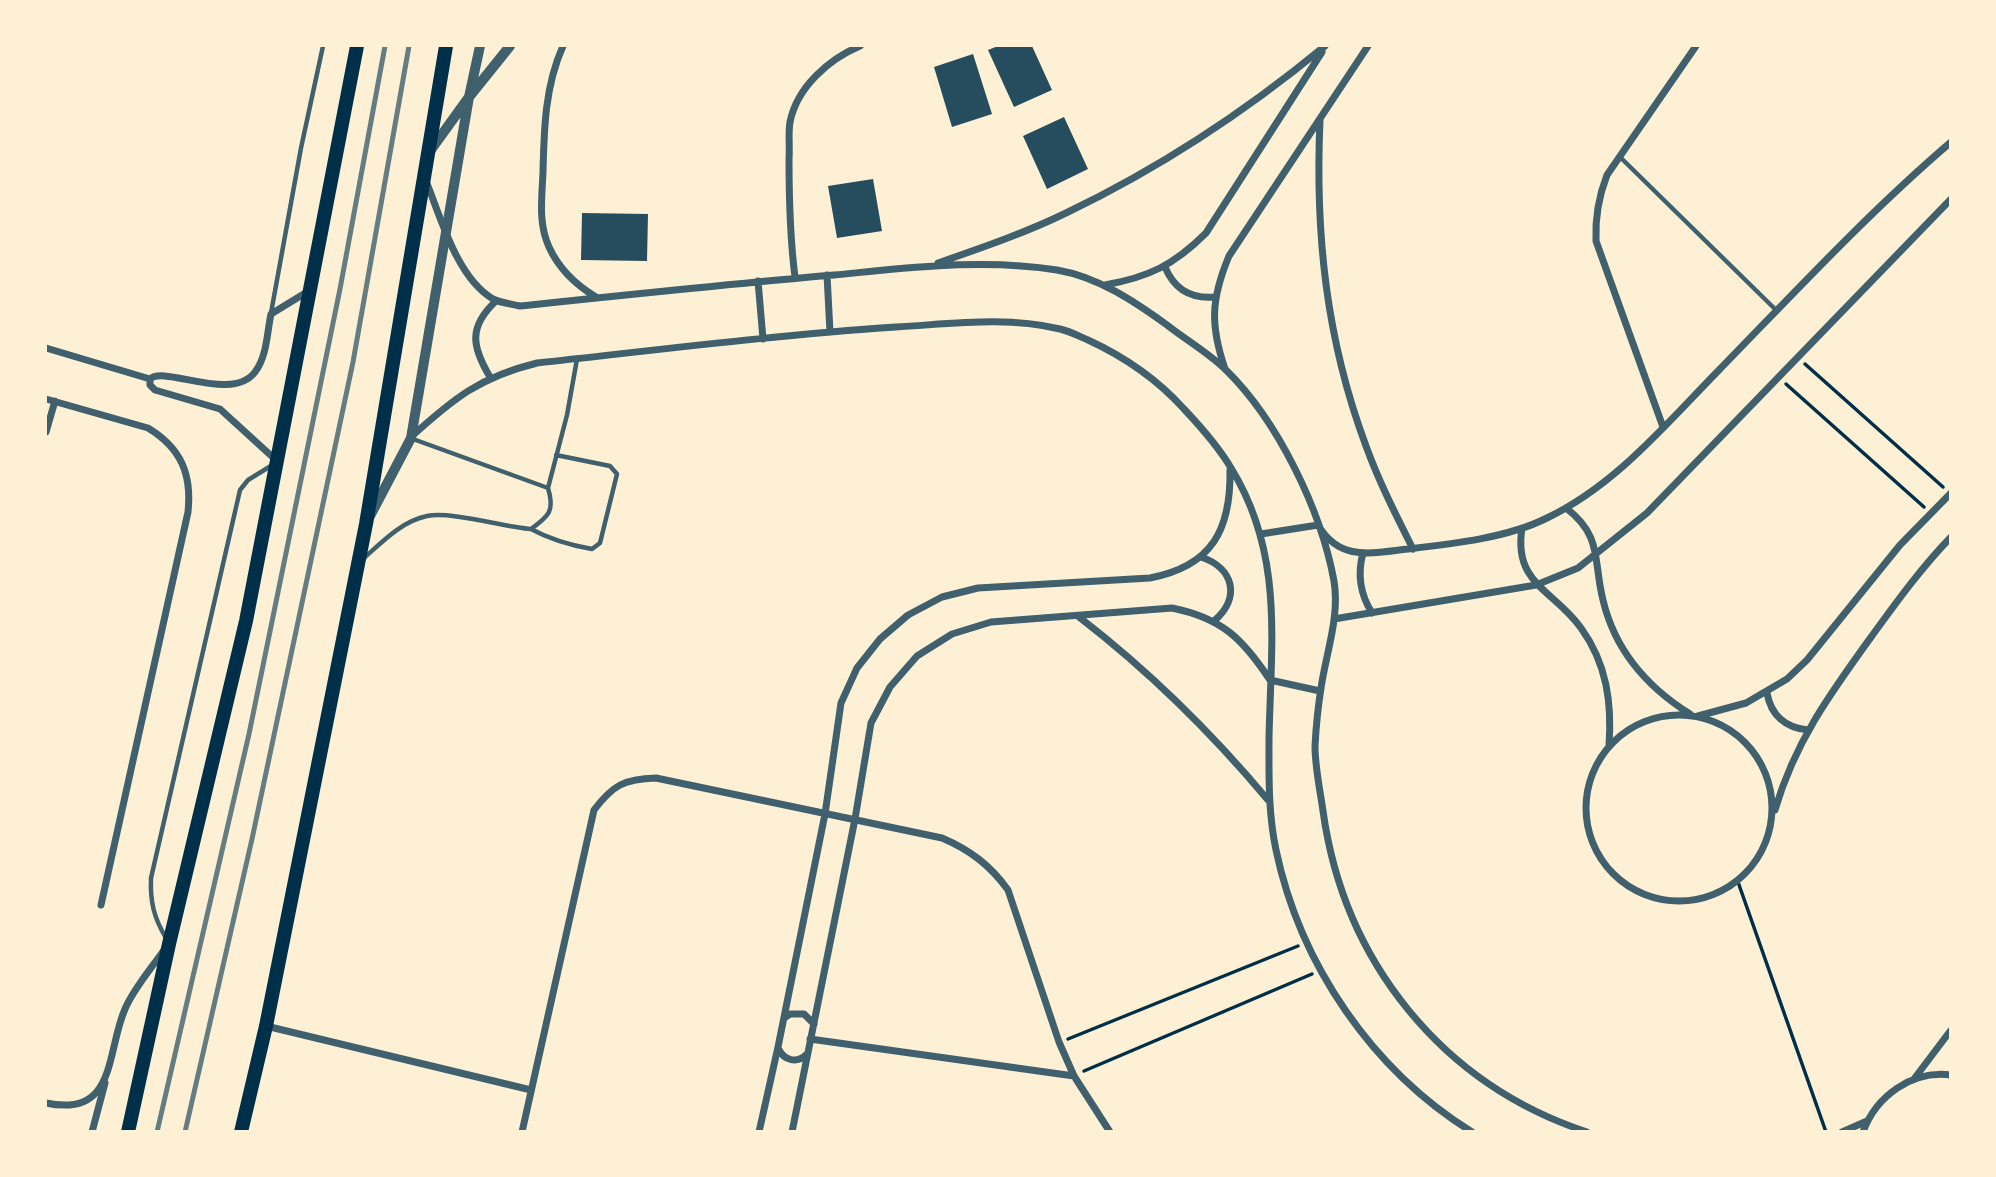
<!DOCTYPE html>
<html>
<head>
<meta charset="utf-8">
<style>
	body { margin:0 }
	#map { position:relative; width:1996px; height:1177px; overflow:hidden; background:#fdf0d5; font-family:Barlow,sans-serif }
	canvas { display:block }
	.frame { position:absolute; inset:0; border:47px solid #fdf0d5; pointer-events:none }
</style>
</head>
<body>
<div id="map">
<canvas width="1996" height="1177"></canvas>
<div class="frame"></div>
</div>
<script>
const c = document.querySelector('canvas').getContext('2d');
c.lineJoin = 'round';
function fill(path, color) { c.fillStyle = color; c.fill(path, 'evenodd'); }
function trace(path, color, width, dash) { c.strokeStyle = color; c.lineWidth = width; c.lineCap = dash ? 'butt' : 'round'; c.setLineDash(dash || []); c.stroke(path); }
const building = new Path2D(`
	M998,46H1032L1052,90L1014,107L988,50Z
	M973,54L992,114L952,127L934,67Z
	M1064,117L1088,169L1047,189L1023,136Z
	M873,179L882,231L837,238L828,186Z
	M582,213L648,214L647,261L581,260Z`);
const path = new Path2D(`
	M1805,364L1943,487
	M1786,384L1924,507
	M1738,882L1826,1132
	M1068,1039L1298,946
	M1084,1071L1312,974`);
const service = new Path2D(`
	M1620,157L1776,310
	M271,313L301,148L323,46
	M548,488L567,415L577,359
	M531,529C551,540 569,545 592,549L600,543L617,474L610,466L556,455
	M364,558C382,542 402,521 427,516C452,511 503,527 531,529C549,516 555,511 548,488L413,439
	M166,938C154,918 150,902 151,878L240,490L248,480L274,464`);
const minor = new Path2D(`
	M563,46C545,86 544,129 543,172C542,198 538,223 549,247C559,269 576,285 596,297
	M1320,120C1315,233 1326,339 1366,446C1379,482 1396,515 1413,549
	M426,181C441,218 457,278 493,299C501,303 512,304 520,306C625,295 729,284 834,275C907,268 983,258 1057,270C1098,277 1134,301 1167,325C1186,340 1209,353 1226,370C1278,421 1321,510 1334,581C1340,617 1326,653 1321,688C1318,707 1316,727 1315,746C1315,767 1320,790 1323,811C1344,962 1442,1084 1587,1132
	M938,263C981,248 1025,233 1066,213C1160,168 1245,112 1325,46
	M1165,267C1174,289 1191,299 1215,297
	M827,275L830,332
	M795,277C790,238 789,199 789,159C790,147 788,133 790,122C797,87 829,59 860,46
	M758,281L763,339
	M1105,285C1149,277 1174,265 1206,233L1322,52
	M46,348L150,379
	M1225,369C1210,325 1211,299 1229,256L1368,46
	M490,377C472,347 468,327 496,301
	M46,399L148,428C181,448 192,474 188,512L101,905
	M1663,427L1596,241C1595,217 1598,198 1607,175L1696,46
	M46,432L55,401
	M411,437C454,398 480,377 537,363C657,350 776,335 896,327C951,324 1005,316 1060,329C1069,331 1079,336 1088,340C1125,357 1157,379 1184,409C1201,427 1218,446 1231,468C1284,554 1271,641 1269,738C1269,776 1268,812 1276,850C1300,964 1372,1070 1472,1132
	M277,461L220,409L155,390L150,385V379C164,365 232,403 255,372C267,357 267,332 271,314L307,292
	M1566,508C1603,536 1593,561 1603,600C1615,651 1647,687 1690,714
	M1522,528C1513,584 1554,590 1581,628C1607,664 1612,703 1609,746
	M1261,534L1318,525C1340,562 1371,553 1408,549C1452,544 1507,538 1547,518C1616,485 1667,423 1719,370C1795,292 1868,213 1951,142
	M1363,553C1357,575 1360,594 1372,613
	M1201,557C1234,568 1241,598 1214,621
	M1079,617C1149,671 1211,732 1268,800
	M1334,619L1536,585L1578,568L1647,513L1951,199
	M1767,693C1771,715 1785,728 1808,730
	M1586 808a93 93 0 1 1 186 0a93 93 0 1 1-186 0Z
	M1698,716L1746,703L1787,679L1807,660L1900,545L1951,493
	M1775,810C1795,741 1832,691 1874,633C1898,600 1922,567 1951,537
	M784,1018L790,1014H804L814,1024
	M266,1026L531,1090
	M810,1039L1074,1076
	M778,1048C784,1061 797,1064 807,1054
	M1914,1079L1951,1030
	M46,1103C117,1118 106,1052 125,1009C134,988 151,969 164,950
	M92,1132L105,1083
	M522,1132L594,810C613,785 624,779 656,778L942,838C970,850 990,865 1008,890L1059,1042L1074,1076L1110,1132
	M759,1132L778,1047L825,814L841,703L857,668L880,639L908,615L942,597L978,588L1150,578C1212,566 1231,530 1230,470
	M792,1132L855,819L871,723L890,687L917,656L952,634L991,622L1172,608C1222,618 1243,639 1270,680L1320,691
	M1842,1132L1867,1121
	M1863,1132C1876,1096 1912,1070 1951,1075`);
const tertiary = new Path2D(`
	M430,151L469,97L510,46
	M369,518L411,438L469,97L480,46`);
const primary = new Path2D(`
	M128,1132L169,944L246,621L357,46
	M241,1132L266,1026L366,524L446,46`);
const rail = new Path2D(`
	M157,1132L249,734L340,289L385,46
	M185,1132L252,839L353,362L409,46`);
fill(building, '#264d5e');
trace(path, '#003049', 3.5);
trace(service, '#3f606c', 4.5);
trace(minor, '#3f606c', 7);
trace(tertiary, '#3f606c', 10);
trace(primary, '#003049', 14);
trace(rail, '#657d81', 5);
</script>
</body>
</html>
